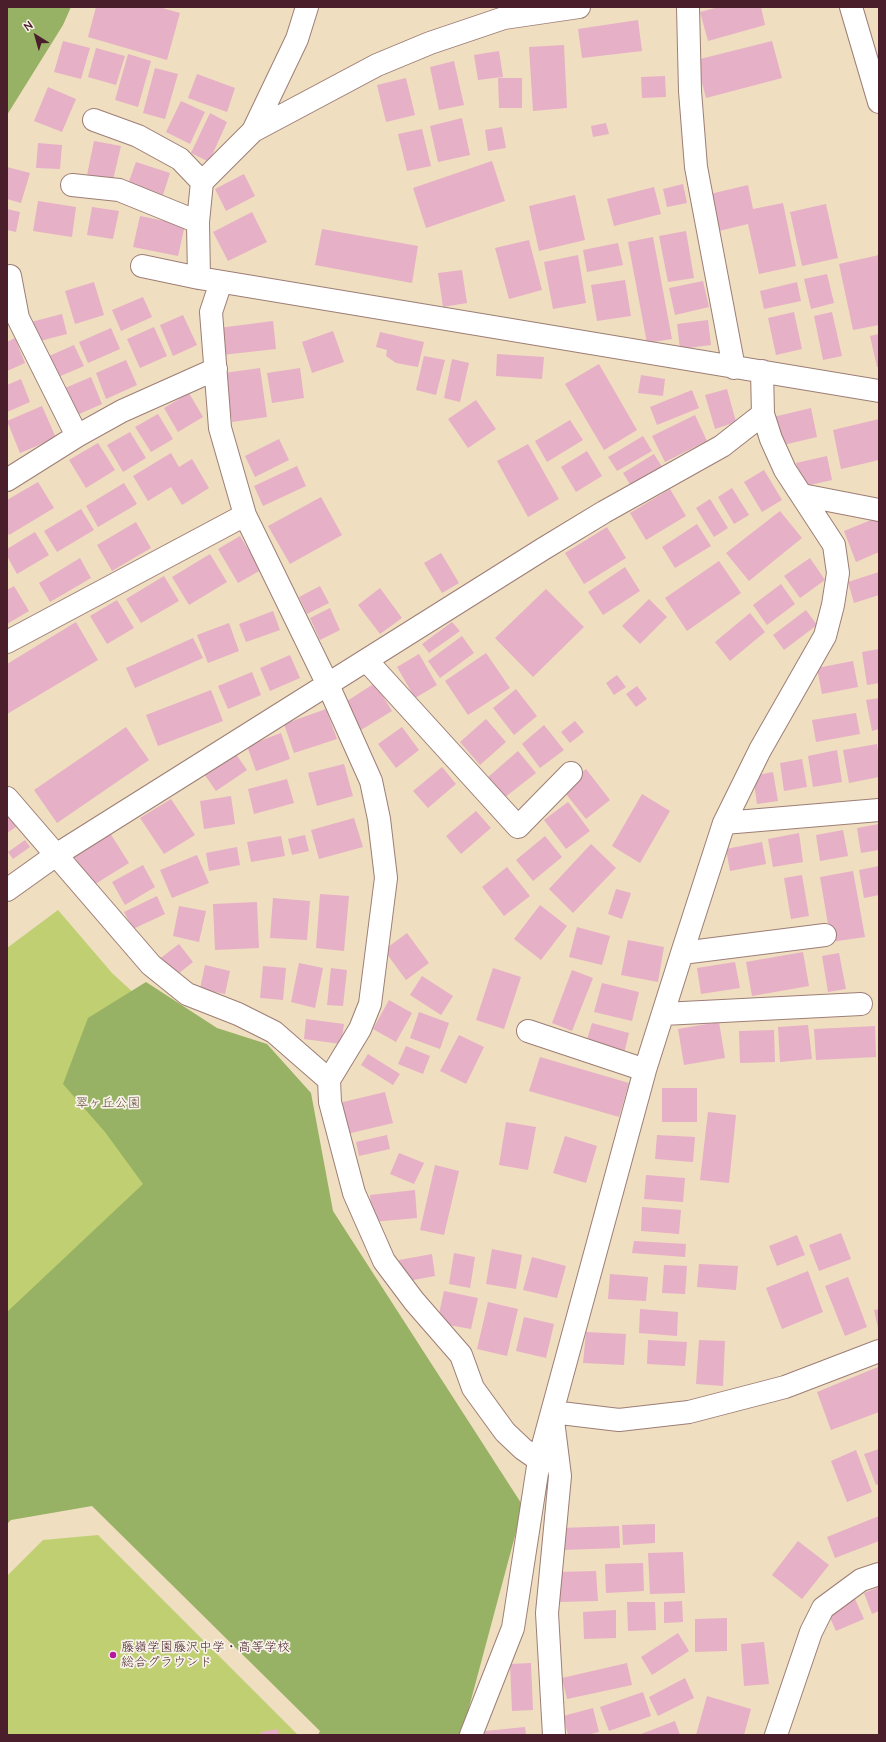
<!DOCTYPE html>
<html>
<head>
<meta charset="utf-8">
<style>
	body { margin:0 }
	#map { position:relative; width:886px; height:1742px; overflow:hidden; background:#f0dec0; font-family:"Architects Daughter",sans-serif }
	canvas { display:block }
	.frame { position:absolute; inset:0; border:8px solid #4a1f2b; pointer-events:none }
	.north { position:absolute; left:16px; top:16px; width:40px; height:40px; -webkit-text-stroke:3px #f7f3e8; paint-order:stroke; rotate:323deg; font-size:11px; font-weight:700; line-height:16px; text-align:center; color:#4a1f2b }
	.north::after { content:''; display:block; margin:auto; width:14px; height:18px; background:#4a1f2b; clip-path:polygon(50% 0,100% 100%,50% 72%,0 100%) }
</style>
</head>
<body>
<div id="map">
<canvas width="886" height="1742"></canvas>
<div class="frame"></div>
<div class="north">N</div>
</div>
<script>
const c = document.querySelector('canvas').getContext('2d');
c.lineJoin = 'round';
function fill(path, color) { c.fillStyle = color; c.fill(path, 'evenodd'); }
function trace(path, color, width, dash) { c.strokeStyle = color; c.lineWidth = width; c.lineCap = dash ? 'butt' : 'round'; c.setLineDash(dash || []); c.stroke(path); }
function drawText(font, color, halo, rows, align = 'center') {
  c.font = font + ' "Architects Daughter","Klee One",sans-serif'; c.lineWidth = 3.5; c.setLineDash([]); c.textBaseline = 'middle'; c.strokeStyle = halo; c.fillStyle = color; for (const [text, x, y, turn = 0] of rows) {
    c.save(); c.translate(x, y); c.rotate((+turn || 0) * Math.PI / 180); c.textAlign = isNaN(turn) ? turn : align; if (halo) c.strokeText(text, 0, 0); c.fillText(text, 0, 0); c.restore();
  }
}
const green = new Path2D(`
	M58,910L112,973L137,996L245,1063L7,1359V948Z
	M98,1535L298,1735H7V1576L43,1540Z`);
const forest = new Path2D(`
	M7,7H71L63,25L7,115Z
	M146,982L217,1028L267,1044L311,1093L333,1211L523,1506L464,1726L467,1735H318L320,1731L92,1506L11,1520L7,1524V1312L143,1184L105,1132L63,1084L88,1018Z`);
const building = new Path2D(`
	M96,7H159L180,13L167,60L88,37Z
	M719,7H761L765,25L708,41L700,12Z
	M638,20L642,51L582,58L578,29Z
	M63,41L90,48L81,79L54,72Z
	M772,41L782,78L706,98L696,60Z
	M564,45L567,108L533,111L529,47Z
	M96,48L125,56L116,85L88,77Z
	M499,51L503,77L478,80L474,55Z
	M128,54L151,61L138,107L115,100Z
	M454,61L464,105L439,110L430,67Z
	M155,68L178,74L165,119L143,113Z
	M197,74L235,88L227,112L188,98Z
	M665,76L666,97L642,98L641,77Z
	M406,78L415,115L386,122L377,85Z
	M498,78H522V108H499Z
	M48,87L76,99L62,132L34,121Z
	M181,101L205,112L190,144L166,132Z
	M210,113L227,122L209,162L191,153Z
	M462,118L470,155L438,162L430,126Z
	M606,123L609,134L593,137L591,126Z
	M502,127L506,148L488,151L485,130Z
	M422,129L431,166L407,171L398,134Z
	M94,141L121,146L113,180L87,175Z
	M38,143L62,145L60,169L36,168Z
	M492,161L505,201L426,228L413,188Z
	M136,162L170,173L163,195L128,184Z
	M7,167L30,173L21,203L7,199Z
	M244,174L255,196L226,211L215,189Z
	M683,184L687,203L667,207L663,189Z
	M748,185L753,209L783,203L796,266L759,274L748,224L719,231L710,194Z
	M654,187L661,214L614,226L607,199Z
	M575,195L585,240L539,251L529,206Z
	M38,201L76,207L72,237L33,231Z
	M826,204L838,258L802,266L790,212Z
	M92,207L119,211L113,239L87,235Z
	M7,209L20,212L16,232L7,230Z
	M252,212L267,242L228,261L213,232Z
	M140,216L185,225L178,256L133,247Z
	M322,229L418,246L412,283L315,265Z
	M686,231L694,278L668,282L659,236Z
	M653,237L672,339L647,343L628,242Z
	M529,240L542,290L509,299L495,248Z
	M618,243L623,265L587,272L583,250Z
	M578,255L586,303L553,309L544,262Z
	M879,255V325L853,330L839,264Z
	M462,270L467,303L443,307L438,273Z
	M827,274L834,303L811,309L804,279Z
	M625,280L631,316L597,321L591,285Z
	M703,281L709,307L675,315L669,288Z
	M94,282L104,315L75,324L65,291Z
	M797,282L801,301L764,309L760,291Z
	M143,297L152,317L121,331L112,310Z
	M794,312L802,349L776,355L768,318Z
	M832,312L842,356L823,360L814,316Z
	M62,314L67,334L36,342L31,322Z
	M183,315L197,345L173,356L160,325Z
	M708,320L711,345L680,349L677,324Z
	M273,321L276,349L222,355L219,328Z
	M154,327L167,356L140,368L127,339Z
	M111,328L120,349L88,363L79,342Z
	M333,331L344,362L312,373L302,342Z
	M380,332L424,342L418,367L396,363L386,356L387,350L376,347Z
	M879,334V367H877L870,336Z
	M15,338L25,363L7,371V342Z
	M74,345L84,366L56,378L47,357Z
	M497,354L544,357L542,379L496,376Z
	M424,356L445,360L436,395L416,390Z
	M452,359L469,363L460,402L444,398Z
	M126,360L137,385L106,399L96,373Z
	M599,364L637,430L604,450L565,384Z
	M260,368L267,417L232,422L224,373Z
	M300,368L304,398L272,403L267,373Z
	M641,375L665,379L663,396L638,393Z
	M91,377L102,404L77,415L65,388Z
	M21,379L30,402L7,412V385Z
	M727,389L736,422L715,429L705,395Z
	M692,390L699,408L657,425L650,407Z
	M189,393L203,417L178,432L164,408Z
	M476,400L496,429L468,448L448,419Z
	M42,406L56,438L20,453L7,421Z
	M811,408L817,437L779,446L773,417Z
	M158,414L173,439L151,452L135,427Z
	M695,415L707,441L665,462L652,436Z
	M879,419V460L841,469L833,430Z
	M570,420L583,440L547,462L535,441Z
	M130,432L146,458L123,472L107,445Z
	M643,436L652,451L617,471L608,457Z
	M279,439L289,460L255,477L245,456Z
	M98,443L115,470L86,488L69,460Z
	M528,444L559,499L528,517L497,461Z
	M587,451L602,476L576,492L561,467Z
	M171,453L179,467L192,459L209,488L182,505L171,487L148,501L133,476Z
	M654,454L662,467L631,486L623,473Z
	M827,456L832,480L801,487L796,463Z
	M297,466L306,486L263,506L254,486Z
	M764,470L782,500L762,512L744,482Z
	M38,482L54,508L9,535L7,532V500Z
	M124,483L137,504L98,527L86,506Z
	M732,488L749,515L734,524L718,497Z
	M670,489L686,516L646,540L630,513Z
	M321,497L342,535L290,564L268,526Z
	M710,499L728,528L714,537L696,508Z
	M81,509L94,530L57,552L44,531Z
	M780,511L802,538L749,581L726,553Z
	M876,518L879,524V552L856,562L844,531Z
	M136,522L151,548L112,571L97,545Z
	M697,524L711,546L675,568L662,547Z
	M607,527L626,558L584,584L565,553Z
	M35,532L49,555L17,574L7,556V549Z
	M240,536L261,570L238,583L218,549Z
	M441,553L459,583L442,593L424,563Z
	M210,554L227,582L189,605L172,577Z
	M80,558L91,578L50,602L39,583Z
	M810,558L825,580L800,598L784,576Z
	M719,561L741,593L687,631L665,598Z
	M625,567L640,591L603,615L588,592Z
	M879,572V595L854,603L848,582Z
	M164,576L179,601L141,623L126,599Z
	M781,584L795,604L767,625L753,605Z
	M14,586L29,611L7,624V590Z
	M320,586L329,603L307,614L299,597Z
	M380,588L402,618L380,634L358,605Z
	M546,589L584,627L533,677L495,638Z
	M649,599L667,617L640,644L622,626Z
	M117,600L134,628L107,644L90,616Z
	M330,608L340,630L320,640L310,618Z
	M806,610L817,625L784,650L773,635Z
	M273,611L280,630L246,642L239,624Z
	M750,613L765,632L730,661L715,642Z
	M76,622L98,660L7,714V664Z
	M452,622L460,631L429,653L422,644Z
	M229,623L239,651L208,663L197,635Z
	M462,636L474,653L440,678L428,661Z
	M193,638L203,658L135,688L126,668Z
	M879,649V683L867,685L862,652Z
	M486,653L510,688L468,715L445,681Z
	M419,654L437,685L415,698L397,667Z
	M290,655L300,678L270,691L260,668Z
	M853,661L858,687L822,694L817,668Z
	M252,672L261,695L228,709L218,686Z
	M617,675L626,687L614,695L606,683Z
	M375,683L392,711L361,730L344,703Z
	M637,686L647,699L636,707L626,694Z
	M516,689L537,716L514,735L493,708Z
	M211,690L223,721L158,746L146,715Z
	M879,698V729L872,731L866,700Z
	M326,709L337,739L294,753L284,724Z
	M856,713L860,734L816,742L812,720Z
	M486,719L506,742L480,765L460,742Z
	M575,721L584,732L570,743L561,732Z
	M544,725L564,750L540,768L522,744Z
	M126,727L149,760L57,823L34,790Z
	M402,727L419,750L396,768L378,744Z
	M281,733L290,759L256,771L247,746Z
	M877,744L879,758V777L849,783L843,750Z
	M233,750L247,770L216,791L202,771Z
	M837,750L842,782L813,787L808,756Z
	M518,751L536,773L504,798L487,778Z
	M802,759L807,787L784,791L780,763Z
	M344,764L353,796L317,806L308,773Z
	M442,767L456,784L428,808L413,791Z
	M586,769L610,800L586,819L562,789Z
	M773,772L778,801L757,804L753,776Z
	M287,779L294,803L254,814L248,789Z
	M642,794L670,811L640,863L612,846Z
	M231,796L235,824L204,829L200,801Z
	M171,799L195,835L164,854L140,818Z
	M568,802L590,831L566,849L544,820Z
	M476,811L491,828L461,854L446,836Z
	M7,813L16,827L7,833Z
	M354,818L363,847L319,859L311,830Z
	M879,824V850L861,853L857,828Z
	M108,830L129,863L92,886L72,853Z
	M843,830L848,856L820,861L816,835Z
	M799,833L803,862L773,867L768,839Z
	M305,835L309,851L292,855L288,839Z
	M281,836L285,856L251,862L247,842Z
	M545,836L562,857L533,881L516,860Z
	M25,840L30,847L13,859L8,852Z
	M762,842L766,864L730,871L726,849Z
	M591,844L616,868L573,913L549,889Z
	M237,847L240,865L209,871L206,853Z
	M197,855L209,883L172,898L160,870Z
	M143,865L155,887L125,905L112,882Z
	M879,866V895L864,898L859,870Z
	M507,867L530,896L504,916L482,887Z
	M853,871L865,937L831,942L820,877Z
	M802,875L809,916L791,919L784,878Z
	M616,889L631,893L622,919L608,914Z
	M320,894L349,896L344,951L316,948Z
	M157,896L165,914L133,929L124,912Z
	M273,898L310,901L307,940L270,938Z
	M257,902L259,948L215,950L213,904Z
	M540,905L567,926L541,960L514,939Z
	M179,906L206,911L199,942L173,936Z
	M577,927L610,936L602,965L569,957Z
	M407,933L429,963L406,980L384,950Z
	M628,940L664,947L658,982L621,975Z
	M179,944L193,962L173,978L158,960Z
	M803,952L809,986L752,996L746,962Z
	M839,953L846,989L828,992L822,956Z
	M735,962L740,988L701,994L697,968Z
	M299,963L323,968L315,1008L291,1002Z
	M205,965L230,971L225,994L200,989Z
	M263,966L286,968L283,1000L260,998Z
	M331,968L347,970L343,1006L327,1005Z
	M493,968L521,977L504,1029L476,1020Z
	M572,970L593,978L572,1031L552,1023Z
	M422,976L453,996L441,1015L410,995Z
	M602,983L639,992L632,1021L594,1012Z
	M389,1000L412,1013L396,1042L373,1029Z
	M419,1012L449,1023L440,1049L410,1038Z
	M306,1019L344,1024L341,1044L304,1039Z
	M719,1022L725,1058L684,1065L678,1029Z
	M592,1023L629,1033L624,1053L586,1043Z
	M808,1025L812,1059L780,1062L778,1027Z
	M875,1026L876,1057L816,1060L814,1029Z
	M774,1030L775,1062L740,1063L739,1031Z
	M459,1035L484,1047L466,1084L440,1071Z
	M406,1046L430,1056L423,1074L398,1064Z
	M368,1054L400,1074L393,1085L361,1065Z
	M540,1057L629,1083L619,1117L529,1091Z
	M662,1088H697V1122H662Z
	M385,1092L393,1123L347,1134L339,1103Z
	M708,1112L736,1115L729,1183L700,1180Z
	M506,1122L536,1127L528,1170L499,1165Z
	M387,1135L390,1149L359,1156L356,1142Z
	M657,1135L695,1137L693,1162L655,1159Z
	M565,1136L597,1146L586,1183L553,1173Z
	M399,1153L424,1163L414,1184L390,1174Z
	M435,1165L459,1171L444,1235L420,1230Z
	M646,1175L685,1178L683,1202L644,1199Z
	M415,1190L417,1218L372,1222L370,1195Z
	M642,1207L681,1210L679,1234L641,1231Z
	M841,1233L851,1259L819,1271L809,1245Z
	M797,1235L805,1255L777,1266L769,1246Z
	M634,1241L686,1244L685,1257L632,1253Z
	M492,1249L522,1255L516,1289L486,1284Z
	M454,1253L475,1257L470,1288L449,1284Z
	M432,1254L435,1276L403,1282L399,1260Z
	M532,1257L566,1266L557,1298L523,1290Z
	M699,1264L738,1266L736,1290L697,1287Z
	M664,1265L687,1266L685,1294L662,1293Z
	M808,1271L823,1312L782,1329L766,1288Z
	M610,1274L648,1277L646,1301L608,1299Z
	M848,1277L867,1327L845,1336L825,1286Z
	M444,1291L478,1298L471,1329L437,1323Z
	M488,1302L518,1309L507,1356L477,1349Z
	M640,1309L678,1312L677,1336L639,1333Z
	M879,1309V1328H878L874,1310Z
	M524,1317L554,1324L546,1358L516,1351Z
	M586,1332L626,1334L624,1365L583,1363Z
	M648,1340L687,1342L685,1366L647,1364Z
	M699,1340L725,1341L723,1386L696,1384Z
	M878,1367L879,1412L831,1430L817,1392Z
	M879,1449V1484L876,1485L864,1454Z
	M856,1450L872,1492L847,1502L831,1461Z
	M879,1516V1541L835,1558L827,1537Z
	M655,1524V1543L623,1545L622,1525Z
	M619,1526L620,1548L561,1550L560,1528Z
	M798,1541L829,1565L802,1599L772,1575Z
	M683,1552L685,1593L650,1594L648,1553Z
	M643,1563L644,1591L606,1593L605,1564Z
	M596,1571L598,1601L559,1602L558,1572Z
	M879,1587V1611L872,1614L864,1593Z
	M855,1599L864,1619L836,1631L827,1611Z
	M682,1601L683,1622L664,1623V1602Z
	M627,1602H655L656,1630L628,1631Z
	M616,1610V1638L584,1639L583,1612Z
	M727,1618V1651L695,1652V1619Z
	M678,1633L689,1651L652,1675L641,1657Z
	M764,1642L769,1684L744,1686L741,1644Z
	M531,1663L533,1710L512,1711L510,1664Z
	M627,1663L632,1685L567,1699L562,1678Z
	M685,1678L694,1698L658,1716L649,1697Z
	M643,1692L651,1716L609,1731L600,1707Z
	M707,1696L751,1709L744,1735H696Z
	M593,1708L599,1732L586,1735H568L563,1716Z
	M675,1721L680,1735H641V1734Z
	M525,1727L526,1735H485V1731Z
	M278,1729L279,1735H262L261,1732Z`);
const minor = new Path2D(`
	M688,7L690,91L696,167L734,368
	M94,120L138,136L180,159L202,182
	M253,131L377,65L430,43L504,18L579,7
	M72,185L119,190L198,222
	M142,266L199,278L879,391
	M10,276L18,318L77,436
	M199,278L198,222L202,182L253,131L297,39L307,7
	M221,282L211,312L220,428L245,515L328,685L371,781L379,819L386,878L370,1004L360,1029L329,1080
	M7,480L77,436L122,411L216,369
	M802,495L879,510
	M7,642L245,515
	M367,661L518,827L571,773
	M7,798L151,965L187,994L238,1014L274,1032L329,1080L330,1102L354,1193L384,1261L414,1301L461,1355L473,1388L505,1432L523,1449L539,1460
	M724,823L879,810
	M7,890L56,855L543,549L604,512L722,446L763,414
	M682,953L825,935
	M663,1014L861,1004
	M528,1031L645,1070
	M471,1735L513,1628L539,1460L645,1070L682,953L724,823L760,750L825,636L833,605L838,573L834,545L785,470L771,439L763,414L762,371
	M554,1735L547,1613L560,1476L552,1412L619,1420L689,1412L785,1387L879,1351
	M776,1735L811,1632L823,1608L861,1580L879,1574`);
const major = new Path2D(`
	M851,7L879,102`);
const markers = [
	[113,1655,4,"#b5179e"]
];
const parkNames = [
	["翠ヶ丘公園",108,1104]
];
const poiNames = [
	["藤嶺学園藤沢中学・高等学校",121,1648],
	["総合グラウンド",121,1663]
];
fill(green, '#bfcf72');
fill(forest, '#97b264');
fill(building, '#e6b0c6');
trace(minor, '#9d7e76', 24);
trace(major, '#9d7e76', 24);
trace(minor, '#fff', 22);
trace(major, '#fff', 22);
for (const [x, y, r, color] of markers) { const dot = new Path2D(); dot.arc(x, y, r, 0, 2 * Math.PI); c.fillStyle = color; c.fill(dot); trace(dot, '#f7f3e8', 1.5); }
drawText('13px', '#674b3d', '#f7f3e8', parkNames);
drawText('13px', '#4a1f2b', '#f7f3e8', poiNames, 'left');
</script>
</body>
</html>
